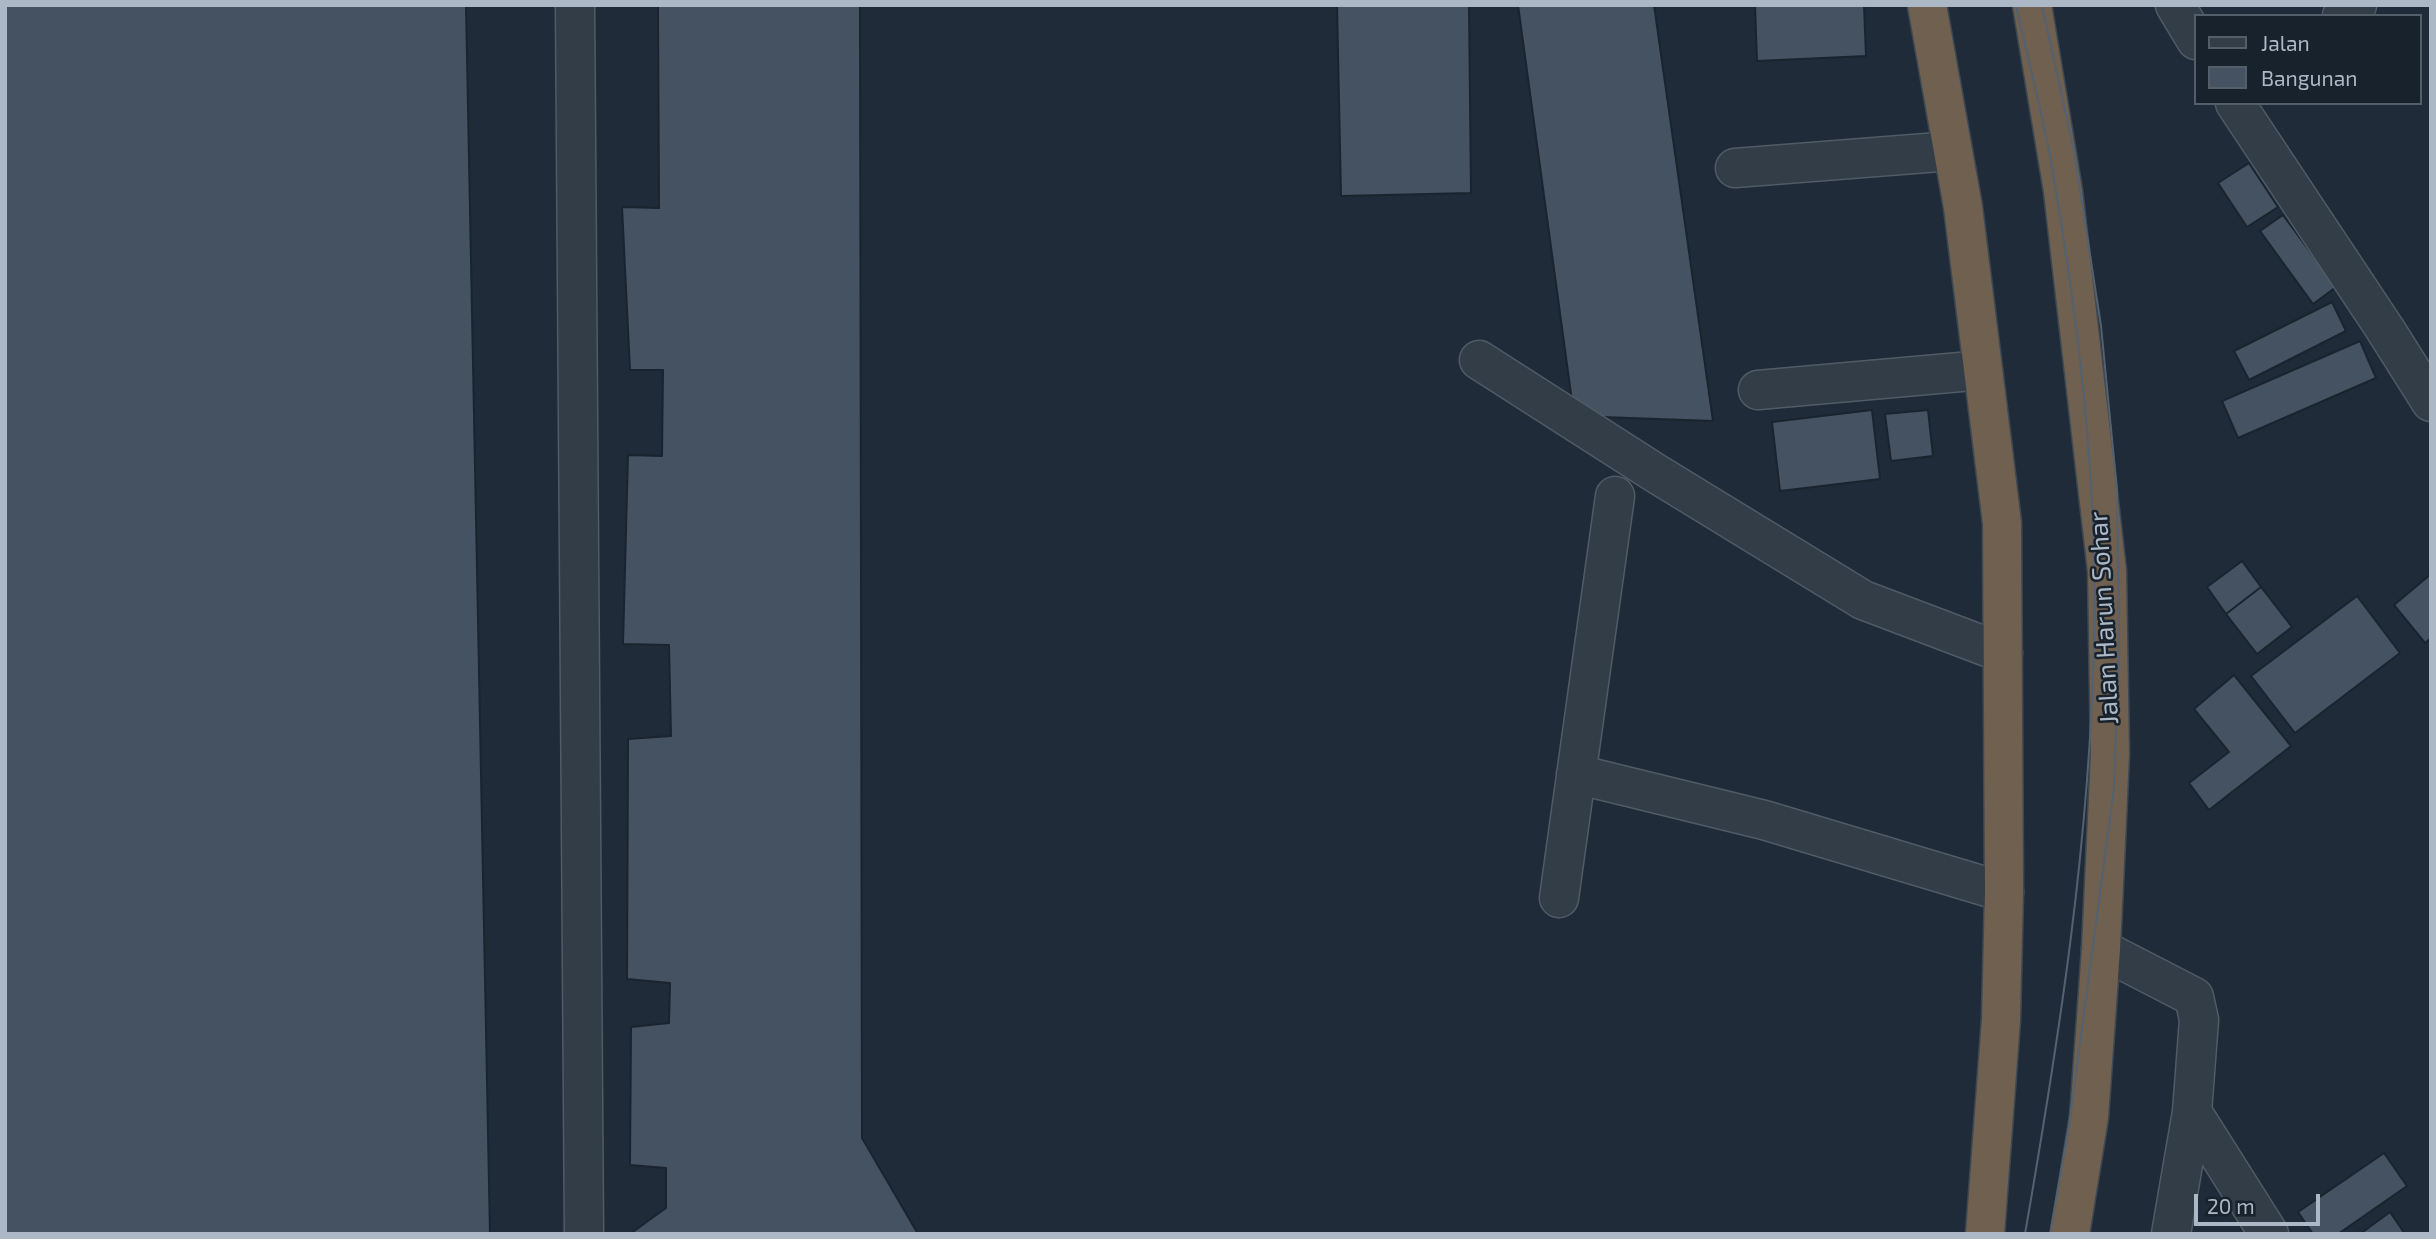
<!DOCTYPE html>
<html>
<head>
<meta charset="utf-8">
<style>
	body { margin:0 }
	#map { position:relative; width:2436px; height:1239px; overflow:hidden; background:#1f2b38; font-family:"Exo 2",sans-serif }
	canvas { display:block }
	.frame { position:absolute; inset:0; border:7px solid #acb8c5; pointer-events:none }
	.legend { position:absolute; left:2194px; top:14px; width:228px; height:91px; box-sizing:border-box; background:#18222c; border:2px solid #535e69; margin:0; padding:9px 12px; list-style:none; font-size:21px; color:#acb8c5 }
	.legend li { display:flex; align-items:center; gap:14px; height:35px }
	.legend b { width:35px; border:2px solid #535e69 }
	.scale { position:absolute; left:2194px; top:1194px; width:126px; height:32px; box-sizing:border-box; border:4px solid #acb8c5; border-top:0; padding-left:9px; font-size:21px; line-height:24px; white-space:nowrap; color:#acb8c5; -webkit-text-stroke:5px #18222c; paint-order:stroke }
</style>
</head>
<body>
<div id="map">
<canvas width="2436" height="1239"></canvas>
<div class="frame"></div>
<ul class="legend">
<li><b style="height:9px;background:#323d48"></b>Jalan</li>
<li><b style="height:19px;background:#455262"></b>Bangunan</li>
</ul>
<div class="scale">20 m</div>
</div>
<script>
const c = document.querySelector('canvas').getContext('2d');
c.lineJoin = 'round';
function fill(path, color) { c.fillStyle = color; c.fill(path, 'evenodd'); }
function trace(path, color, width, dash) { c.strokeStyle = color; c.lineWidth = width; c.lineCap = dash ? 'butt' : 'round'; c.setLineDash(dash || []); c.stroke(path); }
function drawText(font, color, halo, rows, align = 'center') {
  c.font = font + ' "Exo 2",sans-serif'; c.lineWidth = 5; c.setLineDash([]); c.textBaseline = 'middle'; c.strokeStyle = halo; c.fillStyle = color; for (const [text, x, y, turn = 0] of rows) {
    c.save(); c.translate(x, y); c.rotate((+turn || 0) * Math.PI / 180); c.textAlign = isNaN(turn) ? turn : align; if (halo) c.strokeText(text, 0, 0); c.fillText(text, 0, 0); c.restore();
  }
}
const building = new Path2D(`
	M5,5H466L490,1234H5Z
	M658,5H860L862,1138L918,1234H630L666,1208V1168L630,1165L631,1027L669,1023L670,983L627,979L628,739L671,736L669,645L623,644L628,455L662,456L663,370H630L622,207L659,208Z
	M1337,5H1469L1471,193L1341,196Z
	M1518,5H1654L1713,421L1574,416Z
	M1755,5H1864L1866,56L1757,61Z
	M2249,163L2278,207L2247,227L2218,183Z
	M2283,215L2336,287L2313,304L2260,231Z
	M2332,302L2346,331L2249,380L2234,351Z
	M2360,341L2376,378L2238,438L2222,401Z
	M1872,410L1880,479L1780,491L1772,422Z
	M1928,410L1933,456L1891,461L1885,414Z
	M2242,561L2261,587L2226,614L2207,587Z
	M2431,574V638L2425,643L2394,605Z
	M2261,587L2292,627L2257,654L2226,614Z
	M2357,596L2400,653L2295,733L2251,676Z
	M2234,675L2291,746L2209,810L2189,783L2229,752L2194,709Z
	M2384,1153L2407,1186L2338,1234H2313L2298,1212Z
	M2390,1212L2405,1234H2360Z`);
const minor = new Path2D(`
	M575,5L584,1234
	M2175,5L2196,40
	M2342,16L2357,5
	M2235,103L2385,329L2431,402
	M1735,168L1952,151
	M1479,360L1657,474L1863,600L2003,653
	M1758,390L1983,370
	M1576,774L1764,820L2004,892
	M1559,898L1615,496
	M2101,949L2194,997L2199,1020L2192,1112L2171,1234
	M2192,1112L2269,1234`);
const highway = new Path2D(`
	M1927,5L1963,207L2002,523L2004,892L2001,1020L1985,1234
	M2032,5L2063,191L2107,571L2110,754L2101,949L2089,1117L2070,1234`);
const tram = new Path2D(`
	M2016,5C2027,56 2041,106 2050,157C2078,316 2098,479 2094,640C2090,840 2059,1038 2025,1234
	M2042,5L2074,151L2101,326L2117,490L2119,638L2114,788L2069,1126L2050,1234`);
const streetNames = [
	["Jalan Harun Sohar",2104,618,-93]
];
fill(building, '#455262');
trace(building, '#1a242f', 2);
trace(minor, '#505b66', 41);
trace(highway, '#3d4853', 41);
trace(minor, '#323d48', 38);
trace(highway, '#6f604f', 38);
trace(tram, '#546170', 2);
drawText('26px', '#acb8c5', '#18222c', streetNames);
</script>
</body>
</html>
